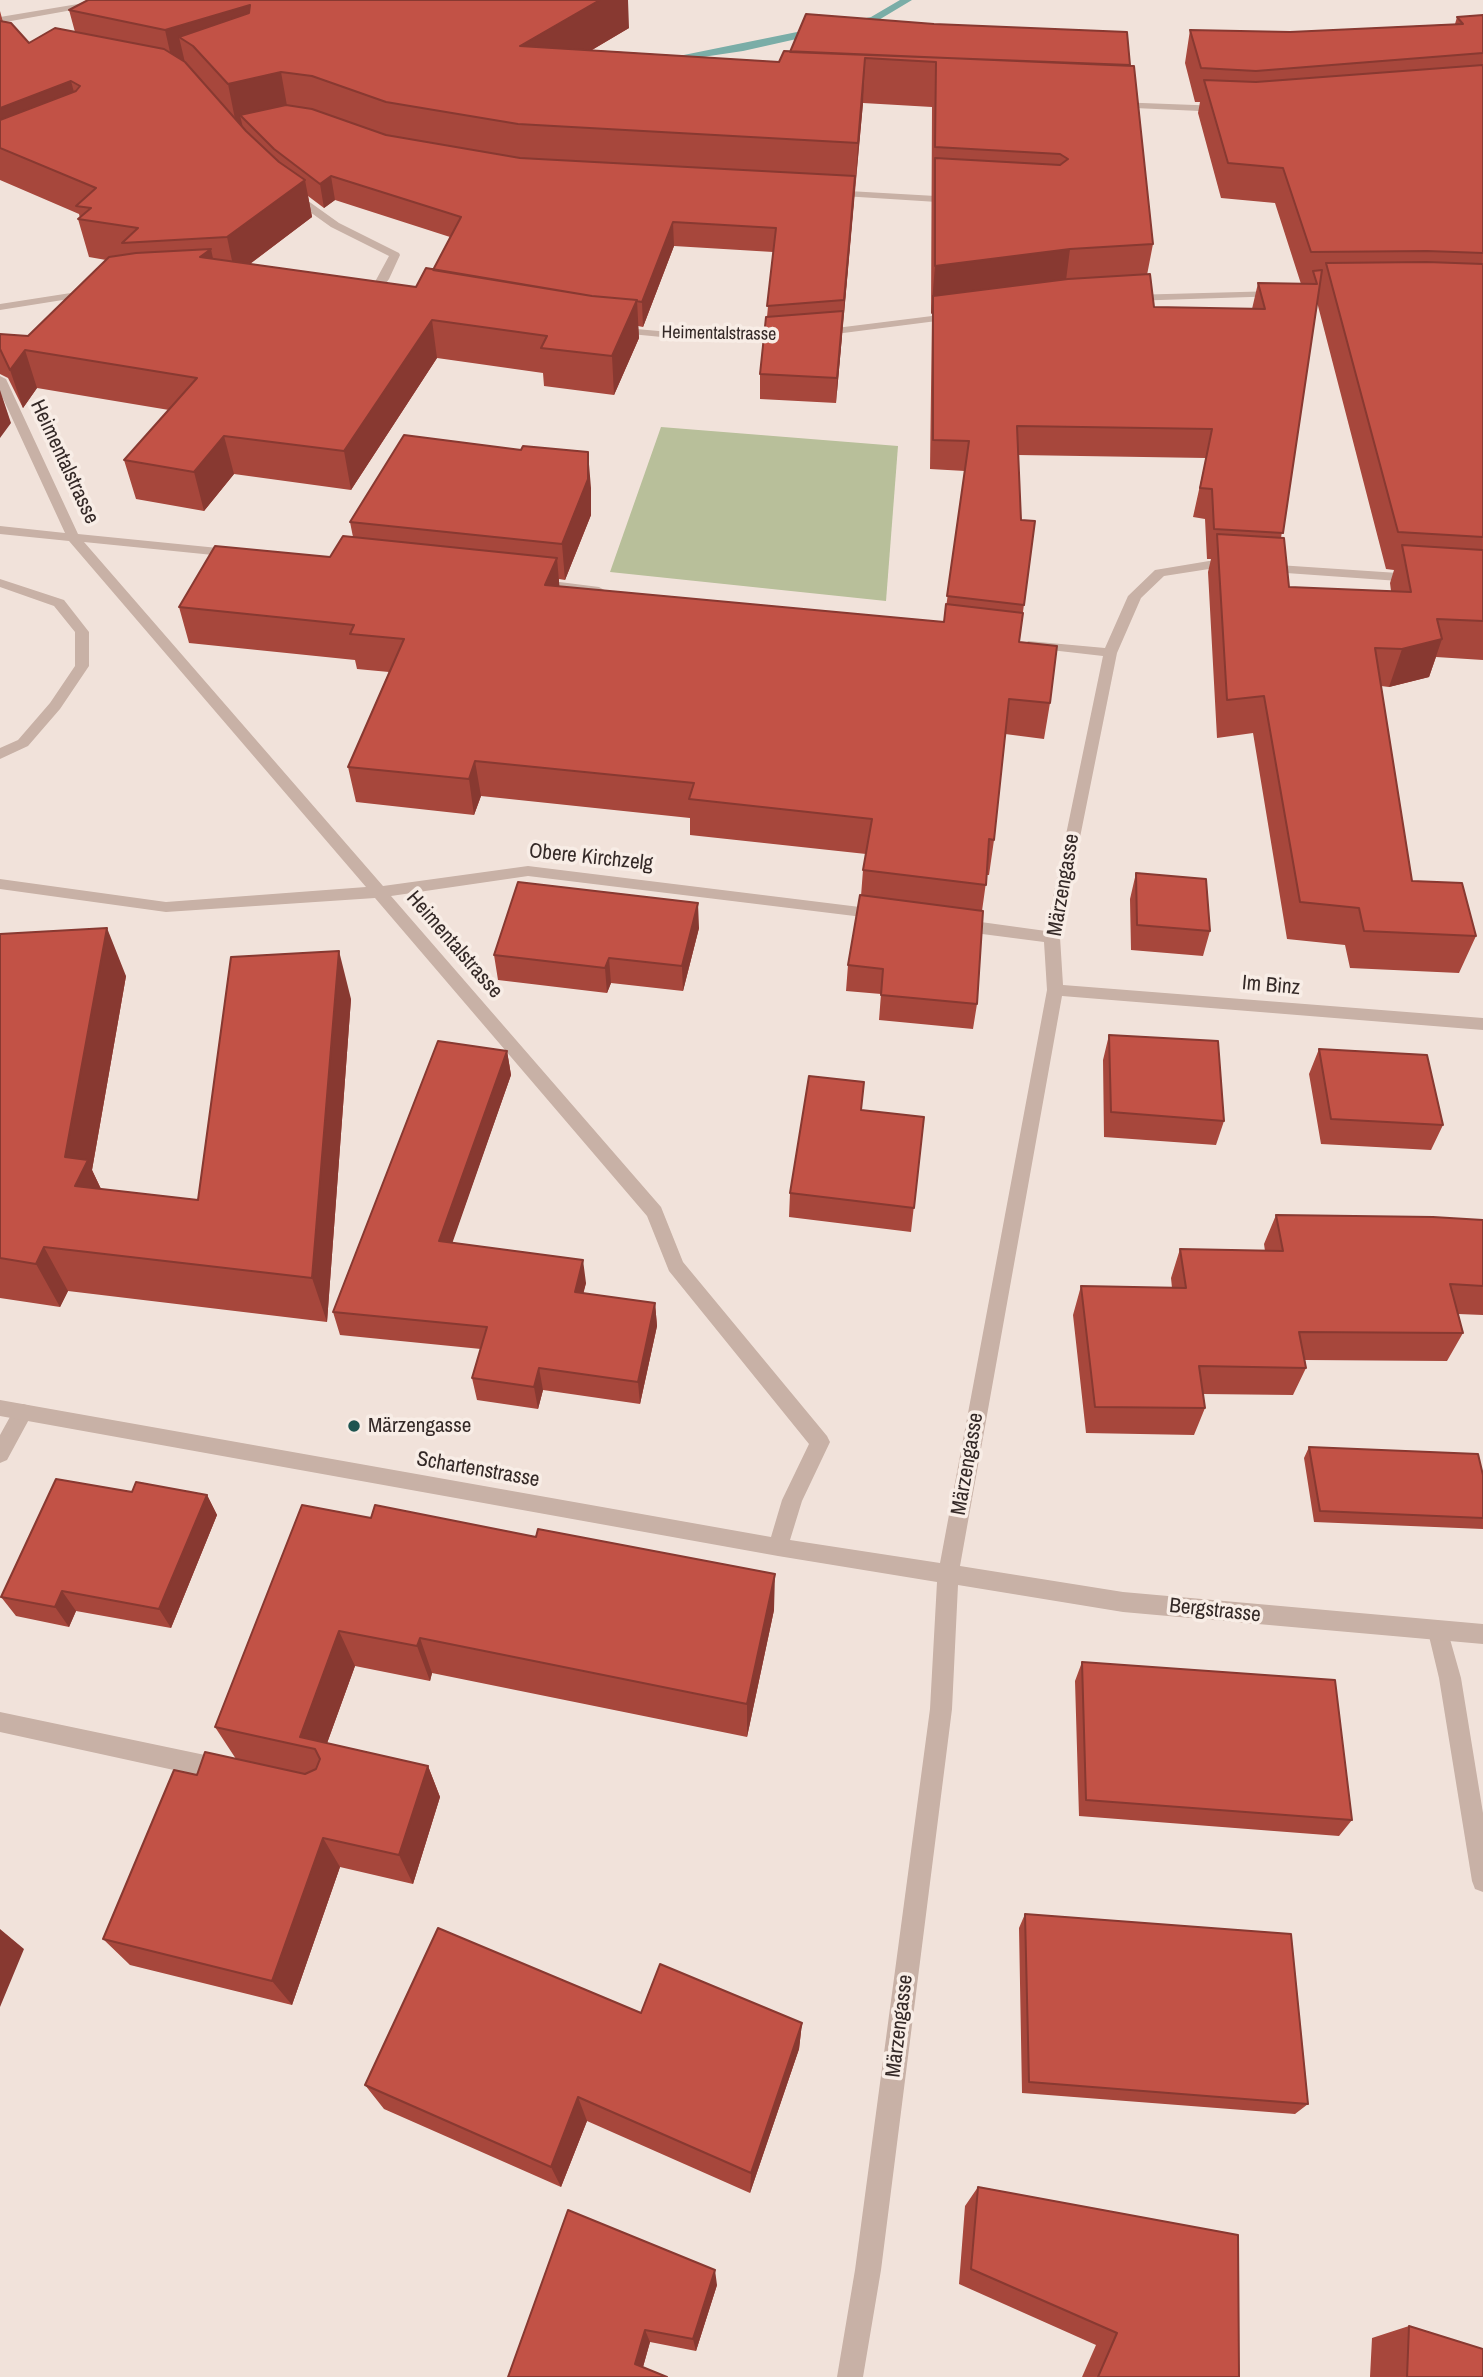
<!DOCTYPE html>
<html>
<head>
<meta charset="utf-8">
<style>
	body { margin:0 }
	canvas { display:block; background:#f1e2da }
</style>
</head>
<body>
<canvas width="1483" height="2377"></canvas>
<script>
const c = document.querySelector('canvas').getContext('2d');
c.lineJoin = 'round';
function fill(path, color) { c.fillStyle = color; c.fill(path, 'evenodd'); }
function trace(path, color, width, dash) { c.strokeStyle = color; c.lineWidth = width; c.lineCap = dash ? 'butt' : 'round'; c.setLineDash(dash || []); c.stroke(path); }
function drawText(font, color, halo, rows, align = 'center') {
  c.font = font + ' "Archivo Narrow",sans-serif'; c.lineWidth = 7; c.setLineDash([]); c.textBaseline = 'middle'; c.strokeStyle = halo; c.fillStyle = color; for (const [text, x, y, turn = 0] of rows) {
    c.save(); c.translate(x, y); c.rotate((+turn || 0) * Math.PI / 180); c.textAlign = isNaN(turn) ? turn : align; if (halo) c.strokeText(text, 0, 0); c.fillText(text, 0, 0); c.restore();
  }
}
const green = new Path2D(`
	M661,427L898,446L886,601L610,572Z`);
const stream = new Path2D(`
	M900,0H912L877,21L743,51L669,62L664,59L871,17Z`);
const service = new Path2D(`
	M0,579L64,600L89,632V666L60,709L28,746L0,759V748L18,740L50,703L75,666V632L54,606L0,587Z
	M23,1404L30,1406L33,1412L7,1460L0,1463V1435L16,1406Z
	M1438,1622L1445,1625L1448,1632L1461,1678L1483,1813V1892L1475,1889L1472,1881L1439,1678L1428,1632L1431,1625Z
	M0,1712L224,1759L232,1762L235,1770L232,1778L224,1781L0,1732Z`);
const minor = new Path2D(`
	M102,0H128L0,23V17Z
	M1116,102L1221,106L1226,109L1221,112L1113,107V103Z
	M831,190L953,197L958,200L953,203L827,195L826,193Z
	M289,193H297L339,223L399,253L400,255L389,279L379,293L370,291L389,256L331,227L289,197Z
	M90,290L95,293L94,295L0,310V304Z
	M1277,291L1281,292V296L1130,301L1125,298L1130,295Z
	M956,313L962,316L960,318L820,336L814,333L820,330Z
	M614,327L703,335L785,332L791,335L785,338L703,341L610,332V328Z
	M0,376L6,379L78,534L238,550L239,553L233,557L84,542L383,886L528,866L884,910L887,914L879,919L528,876L391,896L661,1207L683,1262L827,1436L830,1442L802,1501L790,1540L940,1563L1047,990L1044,942L959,931L951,925L959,919L1046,931L1103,656L1033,648L1026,644L1028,641L1105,648L1128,596L1155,570L1209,561L1232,562L1238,566L1232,570L1209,569L1164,576L1141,598L1117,653L1060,937L1063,985L1483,1018V1030L1062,996L960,1566L1123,1592L1483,1624V1644L1123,1612L958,1585L952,1709L881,2270L863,2377H837L855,2270L930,1709L937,1582L778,1556L0,1416V1400L771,1537L782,1500L809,1444L669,1271L647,1216L375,898L166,912L0,889V879L166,902L366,887L69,541L0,534V526L65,533L0,392Z
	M1263,564L1413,574L1420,578L1413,582L1258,571V565Z
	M536,579L599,587L606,591L599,595L531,586L529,583Z`);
const wall = new Path2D(`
	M69,10L629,28L592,50L779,62L784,51L1130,65L1153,244L1147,275L1154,307L1252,309L1258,283L1301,284L1275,203L1221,198L1198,113L1200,102H1195L1185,63L1190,30L1290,32L1455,24L1457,17L1483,15V660L1436,657L1429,677L1389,687L1381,686L1412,881L1476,936L1459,973L1350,968L1345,945L1287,939L1253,733L1217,738L1208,572L1211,559H1207L1205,519L1193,517L1206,458L1018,455L1021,520L1035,521L1019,642L1050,703L1044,739L1005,734L994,840L989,875H987L982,911L977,1004L973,1029L879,1020L881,994L846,991L848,965L861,896L863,870L866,854L690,835V818L481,796L474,815L356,802L348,767L389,672L357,669L355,660L189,643L179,607L330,557L353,537L350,522L591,488V515L565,580L559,579V587L944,622L965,471L930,469L932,313L931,314L932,107L863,103L836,403L760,399V374L767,317L773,252L674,246L643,327L638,326L639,338L614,395L544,386L543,373L437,358L351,490L234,474L204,511L136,499L124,460L169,410L37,388L23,408L8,378L0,374V334L28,336L106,260L89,257L78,219L80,218L79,214L0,180V11L3,22L29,43L75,32ZM308,196L324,208L335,200L450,237L433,270L416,287L250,264L312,217ZM1317,302L1386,569L1394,570L1390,583L1391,591L1289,587L1281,538Z
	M1136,873L1210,931L1203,956L1131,950L1130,899Z
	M699,928L683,991L611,983L607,993L498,980L494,955Z
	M0,934L126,976L92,1170L101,1189L198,1200L351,999L327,1322L68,1291L60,1307L0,1298Z
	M1109,1035L1224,1121L1216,1145L1104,1137L1103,1060Z
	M1319,1049L1443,1125L1431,1150L1321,1144L1309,1074Z
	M507,1051L511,1075L452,1242L586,1283L583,1293L655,1303L657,1326L640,1404L543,1390L538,1409L477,1400L472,1378L481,1349L340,1335L333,1312Z
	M862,1110L924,1117L911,1232L789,1217L790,1193Z
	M1276,1215L1483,1220V1315L1458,1314L1463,1333L1447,1361L1305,1360L1306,1368L1293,1395L1203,1394L1205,1408L1194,1435L1086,1433L1073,1315L1081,1286L1172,1288L1171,1278L1180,1249L1265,1251L1264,1244Z
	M1309,1447L1483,1475V1529L1314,1522L1304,1458Z
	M132,1492L207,1495L217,1515L171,1628L76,1611L69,1627L16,1616L1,1597Z
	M302,1505L774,1610L747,1737L432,1673L430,1681L355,1666L327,1743L428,1766L440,1797L413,1884L340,1867L292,2005L130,1965L103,1939L236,1759L215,1727Z
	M1082,1662L1352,1820L1339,1836L1079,1816L1075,1681Z
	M1025,1914L1308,2104L1295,2114L1022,2093L1019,1928Z
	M641,2013L802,2023L799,2049L750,2193L587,2121L561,2187L384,2109L365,2085Z
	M978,2187L1239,2377H1082L1096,2345L959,2284L965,2206Z
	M717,2285L696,2351L650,2342L643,2367L508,2377Z
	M1409,2326L1483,2377H1370L1372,2338Z`);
const shadedWall = new Path2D(`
	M600,0H628L629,28L524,90L520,46Z
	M250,5L259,49L179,37L187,71L175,74L165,30Z
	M865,58L863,103L855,189L858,143Z
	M281,72L289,117L240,115L243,128L237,129L228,84Z
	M71,81L81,118L0,148V108Z
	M331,176L335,200L324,208L320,184Z
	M855,176L854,200L843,325L844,300Z
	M305,180L312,217L235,275L227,237Z
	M673,222L674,246L643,327L642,302Z
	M211,249L219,287L200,257Z
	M1070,249L1064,296H933L932,313L931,314L935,266Z
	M637,300L639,338L614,395L612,356Z
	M843,311L842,336L836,403L837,378Z
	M432,320L437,358L351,490L344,451Z
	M25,350L37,388L23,408L10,370Z
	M0,390L11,423L0,438Z
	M224,436L234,474L204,511L194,472Z
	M588,452L591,488V515L565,580L562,544Z
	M557,558L560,593L545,585Z
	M1442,639L1429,677L1389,687L1402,649Z
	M475,761L481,796L474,815L469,779Z
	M698,903L699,928L683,991L682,966Z
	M107,928L126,976L92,1170L109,1206L75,1186L65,1157Z
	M339,951L351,999L327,1322L312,1278Z
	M609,958L611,983L607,993L605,968Z
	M507,1051L511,1075L445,1264L439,1241Z
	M44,1247L68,1291L60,1307L36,1264Z
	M583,1260L586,1283L578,1315L575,1292Z
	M655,1303L657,1326L640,1404L638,1382Z
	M539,1368L543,1390L538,1409L534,1387Z
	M207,1495L217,1515L171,1628L159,1609Z
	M775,1574L774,1610L747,1737V1704Z
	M62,1591L76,1611L69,1627L55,1607Z
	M339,1631L355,1666L321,1760L315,1749L300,1737Z
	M420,1638L432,1673L430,1681L417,1646Z
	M428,1766L440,1797L413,1884L399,1855Z
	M323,1838L340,1867L292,2005L272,1981Z
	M0,1929L24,1949L0,2007Z
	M802,2023L799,2049L750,2193L751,2173Z
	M578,2097L587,2121L561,2187L551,2167Z
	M715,2270L717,2285L696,2351L693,2339Z
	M645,2330L650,2342L641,2374L635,2364Z`);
const building = new Path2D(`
	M88,0H600L520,46L779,62L784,51L1134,66L1153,244L1070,249L935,266V158L1060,165L1068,159L1060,154L935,147L936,62L865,58L858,143L518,124L386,102L312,76L281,72L228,84L193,46L179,37L249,13L250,5L165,30L69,10Z
	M806,14L934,24L1127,32L1130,65L790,52Z
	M1483,15V53L1256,71L1201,68L1190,30L1290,32L1463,24L1457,17Z
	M0,21L11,23L29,43L55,28L164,49L185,62L246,131L279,162L305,180L227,237L122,243L138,228L78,219L91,208L76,206L96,188L0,148V120L76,91L80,86L71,81L0,108Z
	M1483,65V253L1427,251L1311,252L1283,168L1228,163L1204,80L1256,82Z
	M286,105L312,109L386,135L520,158L855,176L844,300L767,306L776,228L673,222L642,302L636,301L637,300L592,296L433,270L461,217L331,176L320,184L274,149L240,115Z
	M211,249L200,257L416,287L426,268L592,296L637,300L612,356L541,348L547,336L432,320L344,451L224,436L194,472L124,460L197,378L25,350L10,370L0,349V334L28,336L109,257L136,253Z
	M1427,262L1483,264V537L1398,532L1326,263Z
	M1322,270L1283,533L1214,529L1212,489L1200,488L1212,429L1017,426L1021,520L1035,521L1024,605L947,596L969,441L933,440V296L1068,279L1150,274L1154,307L1265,309L1258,283L1317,284L1313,271Z
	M843,311L837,378L760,374L766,317Z
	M404,435L521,450L523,446L588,452V479L562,544L350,522Z
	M1217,534L1284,538L1289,587L1411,592L1402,545L1483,550V621L1437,619L1442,639L1402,649L1375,648L1412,881L1462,883L1476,936L1364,931L1359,908L1300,902L1264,696L1227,700Z
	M343,536L557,558L545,585L944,622L946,604L1023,613L1019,642L1057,646L1050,703L1009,699L994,840L989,839L986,885L863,870L872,819L689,799L694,783L475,761L469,779L348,767L404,639L350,634L354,625L179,607L215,546L330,557Z
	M1136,873L1206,879L1210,931L1137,925Z
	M518,882L698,903L682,966L609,958L605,968L494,955Z
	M860,895L983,911L977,1004L881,995L883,969L848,965Z
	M107,928L65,1157L88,1160L75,1186L198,1200L231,957L339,951L312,1278L44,1247L36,1264L0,1258V934Z
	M1109,1035L1218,1041L1224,1121L1111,1112Z
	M438,1041L507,1051L439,1241L583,1260L575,1292L655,1303L638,1382L539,1368L534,1387L472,1378L487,1327L333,1312Z
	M1319,1049L1427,1055L1443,1125L1331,1119Z
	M809,1076L864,1082L861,1110L924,1117L914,1208L790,1193Z
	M1276,1215L1433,1217L1483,1220V1286L1450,1284L1463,1333L1299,1332L1306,1368L1199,1366L1205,1408L1095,1407L1081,1286L1186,1288L1180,1249L1283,1251Z
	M1309,1447L1478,1454L1483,1475V1518L1320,1511Z
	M56,1479L132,1492L136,1482L207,1495L159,1609L62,1591L55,1607L1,1597Z
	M302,1505L371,1518L375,1505L536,1537L538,1529L775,1574L747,1704L420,1638L417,1646L339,1631L300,1737L428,1766L399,1855L323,1838L272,1981L103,1939L174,1770L197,1775L205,1752L305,1774L316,1769L320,1759L315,1749L215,1727Z
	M1082,1662L1335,1680L1352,1820L1086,1800Z
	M1025,1914L1291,1934L1308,2104L1029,2082Z
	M438,1928L641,2013L660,1964L802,2023L751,2173L578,2097L551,2167L365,2085Z
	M978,2187L1238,2235L1239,2377H1098L1117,2333L971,2269Z
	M568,2210L715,2270L693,2339L645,2330L635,2364L667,2377H508Z
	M1409,2326L1483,2349V2377H1407Z`);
const markers = [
	[354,1426,7,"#1e5450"]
];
const farStreetnames = [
	["Heimentalstrasse",719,334,1]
];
const streetNames = [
	["Heimentalstrasse",64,462,65],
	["Obere Kirchzelg",591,858,6],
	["Märzengasse",1064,885,-80],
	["Heimentalstrasse",454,945,49],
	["Im Binz",1271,986,5],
	["Märzengasse",968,1464,-80],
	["Schartenstrasse",478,1470,10],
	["Bergstrasse",1215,1611,6],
	["Märzengasse",900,2026,-83]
];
const poiNames = [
	["Märzengasse",368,1426]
];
fill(green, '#b8bf9a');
fill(stream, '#7aada7');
fill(service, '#c8b1a6');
fill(minor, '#c8b1a6');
fill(wall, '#a7473c');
fill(shadedWall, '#883931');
fill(building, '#c25246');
trace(building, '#883931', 2);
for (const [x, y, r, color] of markers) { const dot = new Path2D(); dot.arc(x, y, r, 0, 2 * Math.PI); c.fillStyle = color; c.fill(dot); trace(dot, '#f8ede6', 2.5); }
drawText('18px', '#342927', '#f8ede6', farStreetnames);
drawText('21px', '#342927', '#f8ede6', streetNames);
drawText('21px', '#342927', '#f8ede6', poiNames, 'left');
</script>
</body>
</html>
